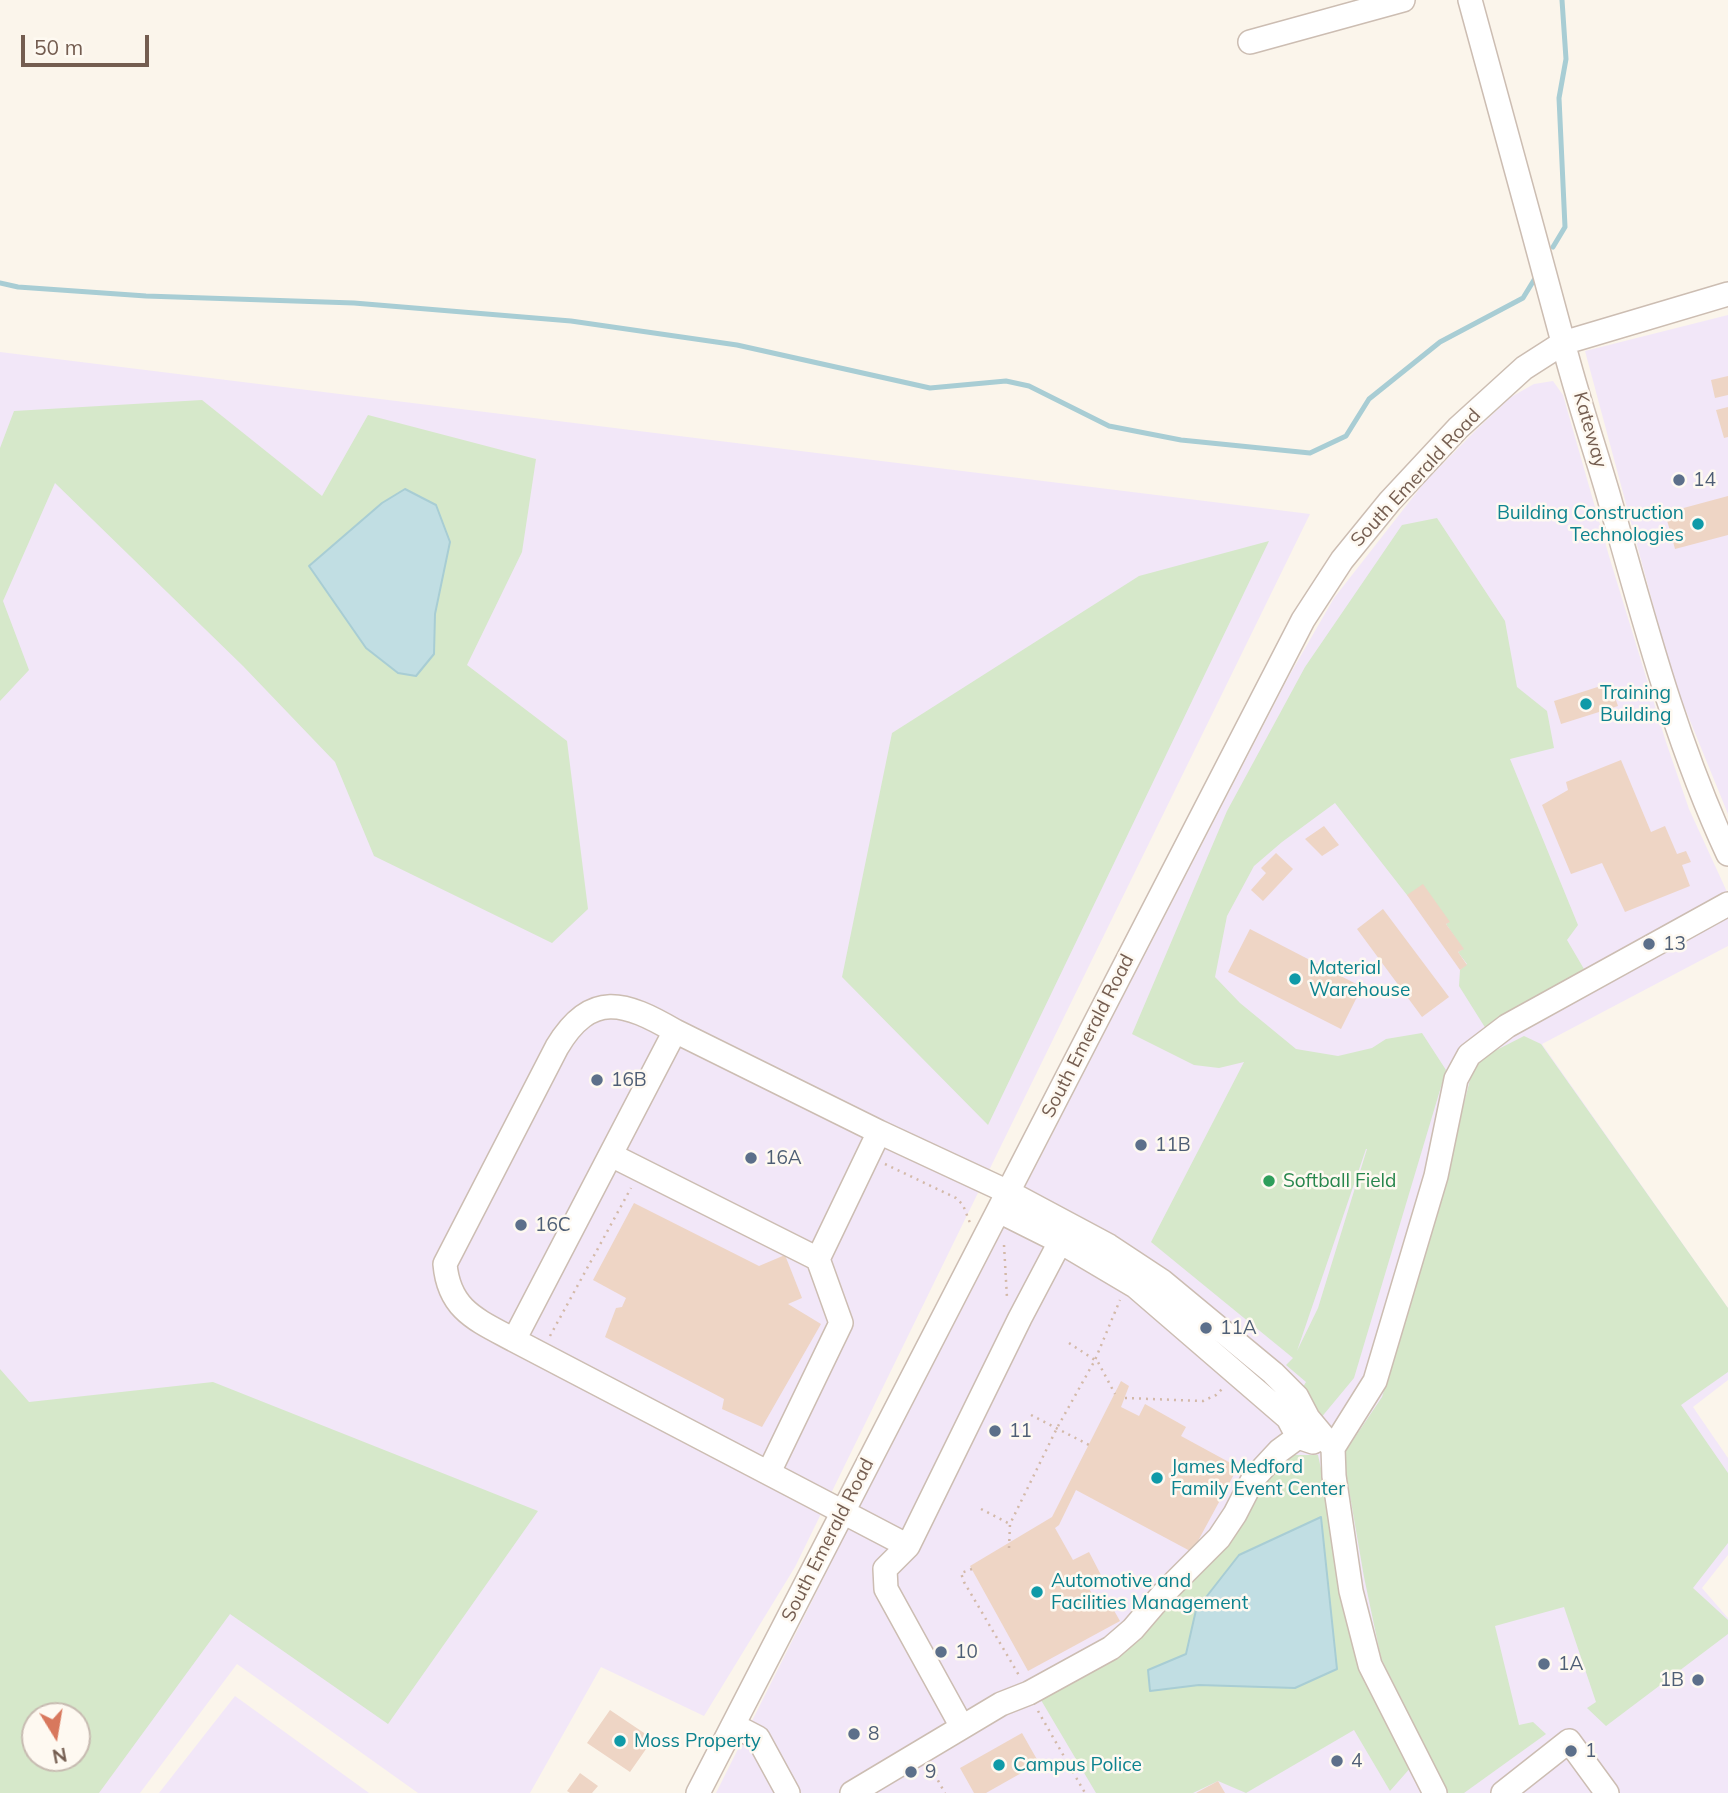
<!DOCTYPE html>
<html>
<head>
<meta charset="utf-8">
<style>
	body { margin:0 }
	#map { position:relative; width:1728px; height:1793px; overflow:hidden; background:#fbf5eb; font-family:Mulish,sans-serif }
	canvas { display:block }
	.north { position:absolute; left:21px; top:1702px; width:70px; height:70px; box-sizing:border-box; background:#fef9f1; border:2px solid #c7bbb1; border-radius:50%; rotate:169deg; font-size:19px; font-weight:700; line-height:28px; text-align:center; color:#745d50 }
	.north::after { content:''; display:block; margin:auto; width:24px; height:32px; background:#d8785d; clip-path:polygon(50% 0,100% 100%,50% 72%,0 100%) }
	.scale { position:absolute; left:21px; top:35px; width:128px; height:32px; box-sizing:border-box; border:4px solid #745d50; border-top:0; padding-left:9px; font-size:21px; line-height:24px; white-space:nowrap; color:#745d50; -webkit-text-stroke:5px #fef9f1; paint-order:stroke }
</style>
</head>
<body>
<div id="map">
<canvas width="1728" height="1793"></canvas>
<div class="north">N</div>
<div class="scale">50 m</div>
</div>
<script>
const c = document.querySelector('canvas').getContext('2d');
c.lineJoin = 'round';
function fill(path, color) { c.fillStyle = color; c.fill(path, 'evenodd'); }
function trace(path, color, width, dash) { c.strokeStyle = color; c.lineWidth = width; c.lineCap = dash ? 'butt' : 'round'; c.setLineDash(dash || []); c.stroke(path); }
function drawText(font, color, halo, rows, align = 'center') {
  c.font = font + ' Mulish,sans-serif'; c.lineWidth = 5; c.setLineDash([]); c.textBaseline = 'middle'; c.strokeStyle = halo; c.fillStyle = color; for (const [text, x, y, turn = 0] of rows) {
    c.save(); c.translate(x, y); c.rotate((+turn || 0) * Math.PI / 180); c.textAlign = isNaN(turn) ? turn : align; if (halo) c.strokeText(text, 0, 0); c.fillText(text, 0, 0); c.restore();
  }
}
const education = new Path2D(`
	M1728,315V814L1673,679L1585,351Z
	M0,352L1310,514L795,1567L704,1716L601,1667L530,1793H418L237,1664L140,1793H0ZM35,1716H77V1758H35Z
	M1553,381L1563,395L1609,556L1666,742L1689,809L1728,894V946L1542,1044L1728,1308V1380L1693,1407L1728,1458V1555L1702,1588L1728,1618V1793H716L843,1539L1289,676L1334,598L1424,483L1475,431L1511,397L1534,384Z
	M235,1696L369,1793H159Z`);
const green = new Path2D(`
	M202,400L322,496L368,415L536,459L522,552L467,665L567,741L588,909L552,943L374,856L335,762L243,666L55,483L3,601L29,670L0,701V448L14,411Z
	M1437,518L1505,621L1517,687L1547,711L1554,748L1510,759L1578,925L1567,940L1584,969L1486,1029L1459,986L1460,970L1467,964L1458,952L1463,949L1446,924L1449,922L1407,895L1335,803L1282,842L1254,866L1227,916L1215,977L1240,1003L1296,1049L1338,1056L1372,1048L1386,1039L1422,1033L1446,1070L1354,1378L1320,1419L1297,1397L1306,1382L1286,1365L1293,1358L1151,1242L1244,1062L1219,1068L1194,1065L1132,1034L1227,811L1305,667L1402,525ZM1367,1149L1318,1308L1297,1351L1366,1149Z
	M1269,541L988,1125L842,977L892,733L1139,576Z
	M1524,1036L1541,1044L1728,1308V1372L1681,1405L1728,1473V1543L1693,1588L1728,1620V1634L1606,1726L1587,1708L1596,1702L1564,1607L1495,1626L1519,1725L1533,1722L1546,1734L1464,1793H1448L1381,1658L1364,1577L1343,1455L1382,1397L1414,1294L1475,1061Z
	M0,1369L29,1402L213,1382L538,1511L388,1724L230,1614L99,1793H0ZM35,1716H77V1758H35Z
	M1288,1455H1318L1367,1680L1412,1766L1390,1791L1354,1730L1246,1793L1218,1781L1193,1793H1096L1038,1695L1135,1634L1257,1479Z`);
const water = new Path2D(`
	M405,489L436,505L450,542L435,614L434,654L416,676L398,673L366,648L309,566L382,503Z
	M1321,1517L1337,1669L1295,1688L1199,1685L1150,1691L1148,1670L1186,1654L1196,1610L1239,1555Z`);
const stream = new Path2D(`
	M1553,247L1565,227L1559,98L1566,59L1562,0
	M0,283L18,287L146,296L354,303L571,321L737,345L930,388L1006,381L1029,386L1109,426L1181,440L1310,453L1346,436L1369,399L1440,342L1523,298L1534,280`);
const building = new Path2D(`
	M1728,376V395L1715,398L1711,380Z
	M1728,407V437L1724,438L1716,410Z
	M1728,496V535L1675,549L1665,513Z
	M1610,683L1618,706L1561,724L1554,701Z
	M1621,760L1651,832L1665,826L1677,854L1686,851L1691,862L1682,865L1690,886L1625,912L1602,863L1571,874L1542,805L1568,790L1566,782Z
	M1324,826L1339,845L1322,856L1305,839Z
	M1276,853L1293,869L1263,901L1251,890L1266,873L1261,868Z
	M1423,884L1450,922L1446,924L1464,949L1458,952L1467,965L1460,970L1407,895Z
	M1383,909L1449,997L1422,1017L1357,929Z
	M1250,929L1362,987L1341,1029L1228,972Z
	M634,1203L759,1266L785,1255L802,1298L788,1304L821,1324L762,1427L722,1409L724,1399L605,1337L616,1308L622,1307L626,1298L593,1280Z
	M1121,1381L1129,1386L1121,1407L1139,1416L1145,1404L1186,1427L1181,1436L1238,1467L1192,1552L1076,1490L1059,1525L1055,1528L1073,1560L1089,1552L1101,1575L1086,1583L1098,1605L1108,1600L1120,1621L1028,1671L970,1566L1052,1517Z
	M610,1710L653,1739L630,1772L587,1743Z
	M1022,1733L1039,1763L986,1793H974L960,1768Z
	M580,1773L598,1786L592,1793H570L567,1791Z
	M1218,1781L1225,1793H1196Z`);
const path = new Path2D(`
	M885,1164L956,1198L963,1205L970,1223
	M1004,1245L1007,1298
	M550,1336L631,1188
	M1069,1343L1098,1362L1115,1394
	M1125,1398L1203,1401L1216,1395L1222,1389
	M1031,1415L1089,1445
	M981,1509L1010,1524
	M1009,1548L1010,1524L1057,1428L1095,1360L1120,1300
	M972,1569L961,1573L964,1582L1020,1677
	M1038,1711L1085,1793
	M936,1767V1777L945,1793`);
const minor = new Path2D(`
	M1470,0C1502,114 1532,228 1563,342C1576,393 1593,443 1608,494C1643,616 1674,738 1728,854
	M1250,42L1403,0
	M611,1155L818,1259
	M999,1211L1059,1241L1135,1286L1288,1418L1298,1437L1313,1442
	M514,1340C477,1320 449,1310 445,1264L557,1047C591,990 625,1002 675,1031
	M769,1472L841,1323L818,1259L879,1132
	M908,1546L514,1340L675,1031L879,1132L1008,1192L1109,1246L1162,1281L1273,1373L1297,1397L1308,1418L1333,1448
	M733,1725L758,1738L788,1793
	M962,1727L886,1589L885,1569L908,1546L1020,1318L1069,1225
	M698,1793L1303,620L1342,560L1390,501L1458,428L1524,368L1563,343L1728,294
	M852,1793L1001,1704L1029,1693L1111,1648L1133,1629L1163,1594L1219,1538L1235,1514L1253,1479L1279,1451L1298,1437
	M1435,1793L1370,1665L1351,1591L1334,1476L1333,1448L1375,1381L1436,1176L1456,1079L1469,1055L1507,1026L1728,904
	M1503,1793L1569,1741L1607,1793`);
const markers = [
	[1679,480,7,"#5c6f8a"],
	[1698,524,7,"#0f9aa8"],
	[1586,704,7,"#0f9aa8"],
	[1649,944,7,"#5c6f8a"],
	[1295,979,7,"#0f9aa8"],
	[597,1080,7,"#5c6f8a"],
	[1141,1145,7,"#5c6f8a"],
	[751,1158,7,"#5c6f8a"],
	[1269,1181,7,"#2e9e5b"],
	[521,1225,7,"#5c6f8a"],
	[1206,1328,7,"#5c6f8a"],
	[995,1431,7,"#5c6f8a"],
	[1157,1478,7,"#0f9aa8"],
	[1037,1592,7,"#0f9aa8"],
	[941,1652,7,"#5c6f8a"],
	[1544,1664,7,"#5c6f8a"],
	[1698,1680,7,"#5c6f8a"],
	[854,1734,7,"#5c6f8a"],
	[620,1741,7,"#0f9aa8"],
	[1571,1751,7,"#5c6f8a"],
	[1337,1761,7,"#5c6f8a"],
	[999,1765,7,"#0f9aa8"],
	[911,1772,7,"#5c6f8a"]
];
const streetNames = [
	["Kateway",1590,430,74],
	["South Emerald Road",1416,478,-47],
	["South Emerald Road",1088,1036,-63],
	["South Emerald Road",828,1540,-63]
];
const serviceNames = [
	["14",1693,480],
	["13",1663,944],
	["16B",611,1080],
	["11B",1155,1145],
	["16A",765,1158],
	["16C",535,1225],
	["11A",1220,1328],
	["11",1009,1431],
	["10",955,1652],
	["1A",1558,1664],
	["1B",1684,1680,"right"],
	["8",868,1734],
	["1",1585,1751],
	["4",1351,1761],
	["9",925,1772]
];
const cultureNames = [
	["Building Construction",1684,513,"right"],
	["Technologies",1684,535,"right"],
	["Training",1600,693],
	["Building",1600,715],
	["Material",1309,968],
	["Warehouse",1309,990],
	["James Medford",1171,1467],
	["Family Event Center",1171,1489],
	["Automotive and",1051,1581],
	["Facilities Management",1051,1603],
	["Moss Property",634,1741],
	["Campus Police",1013,1765]
];
const leisureNames = [
	["Softball Field",1283,1181]
];
fill(education, '#f2e7f8');
fill(green, '#d6e8ca');
fill(water, '#c1dee3');
trace(water, '#a8cdd4', 2);
trace(stream, '#a8cdd4', 5);
fill(building, '#eed5c5');
trace(minor, '#ccbdb2', 26);
trace(path, '#d3b9a8', 2.5, [2, 5]);
trace(minor, '#fff', 23);
for (const [x, y, r, color] of markers) { const dot = new Path2D(); dot.arc(x, y, r, 0, 2 * Math.PI); c.fillStyle = color; c.fill(dot); trace(dot, '#fef9f1', 2.5); }
drawText('19px', '#745d50', '#fef9f1', streetNames);
drawText('19px', '#4e5e75', '#fef9f1', serviceNames, 'left');
drawText('19px', '#0d838f', '#fef9f1', cultureNames, 'left');
drawText('19px', '#27864d', '#fef9f1', leisureNames, 'left');
</script>
</body>
</html>
